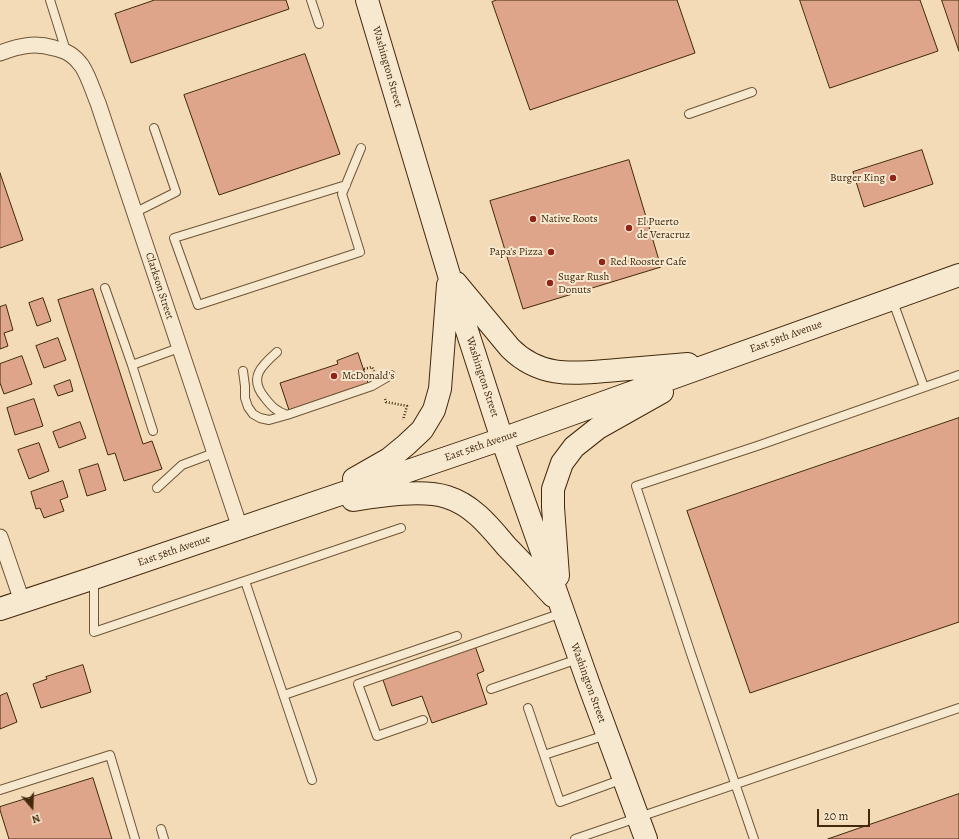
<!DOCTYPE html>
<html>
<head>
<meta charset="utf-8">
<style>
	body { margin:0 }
	#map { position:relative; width:959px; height:839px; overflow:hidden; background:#f2dbb6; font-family:Alegreya,serif }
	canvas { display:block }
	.north { position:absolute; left:12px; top:787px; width:40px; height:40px; -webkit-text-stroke:3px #f7e8d0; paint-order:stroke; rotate:161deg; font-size:11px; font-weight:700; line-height:16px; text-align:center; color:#42290c }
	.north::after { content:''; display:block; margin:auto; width:14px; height:18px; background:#42290c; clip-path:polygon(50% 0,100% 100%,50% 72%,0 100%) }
	.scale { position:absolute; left:817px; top:809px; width:53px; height:18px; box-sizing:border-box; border:2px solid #42290c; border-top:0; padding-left:5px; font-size:12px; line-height:14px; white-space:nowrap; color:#42290c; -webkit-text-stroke:3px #f7e8d0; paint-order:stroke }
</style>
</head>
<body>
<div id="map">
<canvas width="959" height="839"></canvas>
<div class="north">N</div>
<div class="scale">20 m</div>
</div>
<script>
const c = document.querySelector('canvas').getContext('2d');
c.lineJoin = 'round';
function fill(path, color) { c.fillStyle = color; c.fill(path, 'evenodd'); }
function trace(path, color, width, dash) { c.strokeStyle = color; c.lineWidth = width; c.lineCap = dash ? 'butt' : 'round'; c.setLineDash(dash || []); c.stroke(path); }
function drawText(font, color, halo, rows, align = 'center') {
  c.font = font + ' Alegreya,serif'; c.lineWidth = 4; c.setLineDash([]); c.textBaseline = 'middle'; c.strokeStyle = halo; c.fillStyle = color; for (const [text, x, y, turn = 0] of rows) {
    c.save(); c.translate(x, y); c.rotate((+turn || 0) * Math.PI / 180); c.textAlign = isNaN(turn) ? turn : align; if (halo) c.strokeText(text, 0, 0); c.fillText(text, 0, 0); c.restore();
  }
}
const building = new Path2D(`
	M155,0H286L289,9L131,63L115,14Z
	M497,0H677L695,53L530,110L492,2Z
	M800,0H920L938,51L830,88Z
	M942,0H959V51Z
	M305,54L340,154L219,195L184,95Z
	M922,150L933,184L864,207L853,172Z
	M629,160L661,267L523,309L490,201Z
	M0,173L23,240L0,248Z
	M93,289L143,444L152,441L162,469L124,481L115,453L108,455L58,300Z
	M43,298L51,321L37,326L29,303Z
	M6,305L13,330L4,333L8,346L0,349V307Z
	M58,338L66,360L44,368L36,346Z
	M358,353L368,383L289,410L280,383L338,364L337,361Z
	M22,356L32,384L4,394L0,383V364Z
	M70,380L73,391L58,396L54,386Z
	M34,399L43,426L15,435L7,408Z
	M959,418V622L750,693L687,511Z
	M80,422L86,438L59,448L53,432Z
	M39,443L49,471L29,479L18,450Z
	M98,464L106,490L87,496L79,470Z
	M63,481L68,497L60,500L64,511L44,518L40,508L36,509L31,492Z
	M475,646L484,671L477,674L487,704L432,723L422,696L392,706L382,677Z
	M83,665L91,692L41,708L33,684L47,679L46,677Z
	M7,693L17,722L0,729V696Z
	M93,778L112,839H9L0,810V807Z
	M959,794V839H828Z`);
const path = new Path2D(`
	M364,369L372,367L374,371
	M385,399L386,402L407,406L403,420`);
const service = new Path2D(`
	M50,0L66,51
	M311,0L319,24
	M689,114L752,92
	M346,185L174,238L198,305L360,252L342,194L361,148
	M134,213L176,192L154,128
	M105,288L132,365
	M892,299L924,387
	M277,352C261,366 248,378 265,398C272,407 276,411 287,415
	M243,371L245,386V398L248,407L253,414L260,418L269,420L287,415L372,386L391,375
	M153,431L132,365L179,348
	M157,488L182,465L214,453
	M94,580V632L401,528
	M245,581L312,780
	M491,689L578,659
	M284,695L457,636
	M528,708L560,802L623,779
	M423,720L377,736L358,684L562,613
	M544,755L606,735
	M0,790L110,755L135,839
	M161,829L164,839
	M575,839L959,708
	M754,839L690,651L636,486L760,445L959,375`);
const minor = new Path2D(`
	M0,53C19,46 34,42 54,48C67,51 74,55 82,66C89,77 93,91 98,103L240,528
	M0,537L22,601`);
const secondary = new Path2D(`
	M367,0L449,275L502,439L589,685L646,839
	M456,283L510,348C542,380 577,373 617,370C641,368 664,366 688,364
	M354,479L389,459L406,445L422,430L434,410L440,389L448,285
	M353,500C379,496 422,489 447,497C473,505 490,527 507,547C523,563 538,580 553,596
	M558,576L553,507V489L562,463L574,447L598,428L662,392
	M0,609L94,578L502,439L959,275`);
const markers = [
	[893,178,4,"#8f2418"],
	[533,219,4,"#8f2418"],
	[629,228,4,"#8f2418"],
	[551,252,4,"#8f2418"],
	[602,262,4,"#8f2418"],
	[550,283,4,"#8f2418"],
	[334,376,4,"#8f2418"]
];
const streetNames = [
	["Washington Street",387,67,74],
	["Clarkson Street",159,286,72],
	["East 58th Avenue",786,337,-20],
	["Washington Street",482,377,72],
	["East 58th Avenue",481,446,-19],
	["East 58th Avenue",174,551,-19],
	["Washington Street",588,683,70]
];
const poiNames = [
	["Burger King",885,178,"right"],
	["Native Roots",541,219],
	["El Puerto",637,222],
	["de Veracruz",637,235],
	["Papa's Pizza",543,252,"right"],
	["Red Rooster Cafe",610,262],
	["Sugar Rush",558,277],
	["Donuts",558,290],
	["McDonald's",342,376]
];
fill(building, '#dea58a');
trace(building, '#42290c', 1);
trace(service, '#6e5636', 10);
trace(minor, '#6e5636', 17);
trace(secondary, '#42290c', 24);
trace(path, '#42290c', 2.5, [1, 2]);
trace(service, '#f7e8d0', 8);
trace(minor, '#f7e8d0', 15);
trace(secondary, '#f7e8d0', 22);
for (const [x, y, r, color] of markers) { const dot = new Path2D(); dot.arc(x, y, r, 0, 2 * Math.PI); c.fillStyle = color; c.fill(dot); trace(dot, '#f7e8d0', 1.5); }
drawText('11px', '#42290c', '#f7e8d0', streetNames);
drawText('11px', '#42290c', '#f7e8d0', poiNames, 'left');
</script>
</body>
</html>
